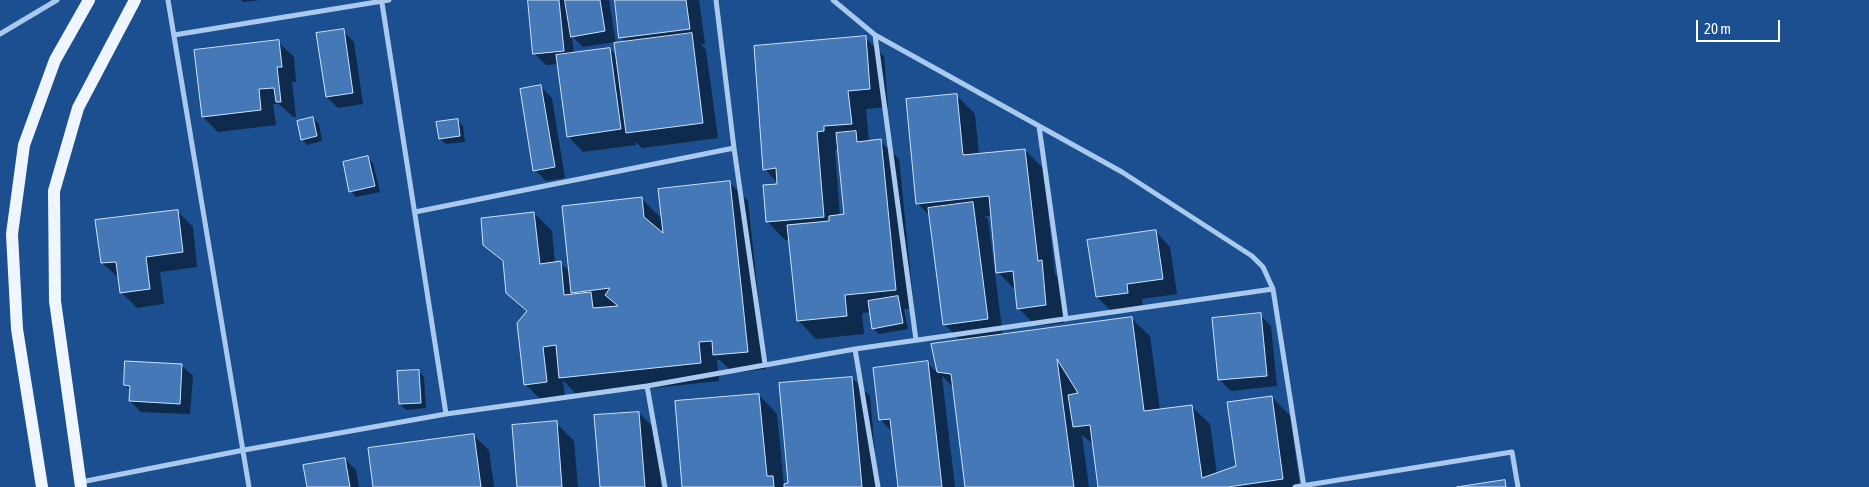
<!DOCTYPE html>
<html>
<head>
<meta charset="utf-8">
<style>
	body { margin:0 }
	#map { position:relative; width:1869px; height:487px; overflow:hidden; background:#1b4f8f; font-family:"Asap Condensed",sans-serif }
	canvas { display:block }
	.scale { position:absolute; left:1696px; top:20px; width:84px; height:22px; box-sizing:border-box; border:2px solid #fff; border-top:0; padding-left:6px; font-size:15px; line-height:18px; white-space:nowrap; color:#fff; -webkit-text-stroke:4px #1b4f8f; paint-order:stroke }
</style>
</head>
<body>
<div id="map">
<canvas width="1869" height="487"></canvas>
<div class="scale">20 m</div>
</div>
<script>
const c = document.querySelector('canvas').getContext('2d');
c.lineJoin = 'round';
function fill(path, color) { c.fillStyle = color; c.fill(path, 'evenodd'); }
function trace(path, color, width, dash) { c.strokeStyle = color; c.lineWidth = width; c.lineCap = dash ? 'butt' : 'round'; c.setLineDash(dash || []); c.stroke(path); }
const shadow = new Path2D(`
	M241,0H261L243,2Z
	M529,0H609L616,44L627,43L621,37L616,0H699L705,44H701L706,50L718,138L642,148L635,141L636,145L583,152L568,136L559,64L546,65L535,54ZM572,36L583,47L615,42L617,56L610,49L574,54Z
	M343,31L354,42L363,104L338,108L327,97Z
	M865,38L884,56L888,107L866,109L869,142L880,141L899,159L914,308L904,309L908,329L879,334L873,328L871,312L862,313L864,334L816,339L798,320L790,239L785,240L767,221L779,185L765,169ZM839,149L846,215L840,216L835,150Z
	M278,42L294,57L296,82H292L296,117H293L279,104H273L276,125L218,132L203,117Z
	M541,87L552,98L565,178L546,181L535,170Z
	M956,95L975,114L979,155L1025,150L1043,168L1055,274L1060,279L1064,323L1036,326L1018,308L1016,291L998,272L992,216H985L988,219L1003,336L1131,318L1150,336L1160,410L1191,406L1210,424L1217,474L1237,467L1272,397L1290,416L1300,487H1099L1094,445L1082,435L1089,487H966L954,388L942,376L955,487H899L893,433L880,419L927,363L939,374L932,345L961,341L944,324L930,216L917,203ZM1076,387L1081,394L1077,395Z
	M313,118L319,124L322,141L307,145L302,139Z
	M457,120L463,126L465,142L446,144L440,139Z
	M368,158L373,163L380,192L356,197L351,191Z
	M729,182L748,201L766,369L733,373L720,360H717L719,381L578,396L563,380L565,400L543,402L525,384L528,313L507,292L504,264L485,245L534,213L552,231L555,263H560L570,272L642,199L663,220Z
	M177,211L193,227L197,267L160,272L164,304L137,308L121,292L119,278L102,263Z
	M1155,231L1170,247L1177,294L1142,299L1143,308L1112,312L1097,297Z
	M1260,315L1271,326L1277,386L1231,391L1220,380L1214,319Z
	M181,365L193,376L190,414L141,412L130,401L131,391L125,385Z
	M419,371L424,377L426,408L406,410L400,404Z
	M852,378L870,396L878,487H684L759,395L777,414L784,485L789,484Z
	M639,413L657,431L661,487H601Z
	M556,423L574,441L578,487H518Z
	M473,435L489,450L494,487H374Z
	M345,459L356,470L359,487H308Z`);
const building = new Path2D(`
	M528,0H559L564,51L533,54Z
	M565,0H600L605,31L571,37Z
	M615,0H686L690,29L619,38Z
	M344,29L353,93L326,97L316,33Z
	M692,33L703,123L626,133L614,43Z
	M866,36L870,89L848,91L852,124L824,126V131L817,132L824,217L766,222L763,185L777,184L776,168L763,170L754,46Z
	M279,40L282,67H277L281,102H276L274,88L259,89L261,110L202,117L194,50Z
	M610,48L621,129L567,137L556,55Z
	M541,85L555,167L533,171L520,89Z
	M957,94L963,155L1025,149L1038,261L1042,260L1046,305L1017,309L1013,271L996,273L989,196L916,204L906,99Z
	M313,117L317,136L301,140L297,121Z
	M458,119L460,136L439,139L436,122Z
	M856,131L857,142L881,139L896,290L845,295L847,316L797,321L787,225L829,221V216L844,214L836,133Z
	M368,156L375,186L349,192L343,162Z
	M730,181L748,352L713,355L712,341L699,342L701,363L559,378L556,345L543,347L547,382L524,385L517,323L527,311L506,293L503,261L483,245L481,218L534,212L540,264L561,261L564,295L591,292L593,308L618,306L605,295L610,288L571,293L562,206L642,197L644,217L663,233L658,189Z
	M973,202L988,319L943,325L928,208Z
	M178,210L183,252L146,257L150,289L120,293L116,262L101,263L95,220Z
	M1156,230L1163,279L1127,284L1128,293L1096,297L1087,240Z
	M898,296L903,323L872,329L868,301Z
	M1261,313L1267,376L1218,380L1212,318Z
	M1132,317L1144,411L1192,405L1202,478L1236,466L1227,402L1272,396L1283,479L1228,487H1098L1090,425L1073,427L1068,395L1078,393L1057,359L1074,487H965L951,374L937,372L931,344Z
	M125,361L182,364L180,404L129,401L130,386L124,385Z
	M928,361L942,487H898L890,419L879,420L873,368Z
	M419,370L421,403L399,404L397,371Z
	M852,377L862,487H784V484L788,483L779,383Z
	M759,394L767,476H773L774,487H682L675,401Z
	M639,412L645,487H600L594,415Z
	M557,421L562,487H517L512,425Z
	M474,434L481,487H373L368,448Z
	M345,458L350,487H307L303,465Z
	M1505,480L1506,487H1457Z`);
const street = new Path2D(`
	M168,0L249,487
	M716,0L734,148L765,364
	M833,0L875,35L1122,172L1252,256L1263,267L1273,289
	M382,3L446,414
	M0,34L57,0
	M174,35L389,0
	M875,35L916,340
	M1039,126L1066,319
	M415,212L734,148
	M855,349L878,487
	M647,386L665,487
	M81,482L244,450L446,414L647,386L855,349L1273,289L1304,487
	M1295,487L1512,452L1518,487`);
const primary = new Path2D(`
	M42,487L17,329L12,234L24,145L55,60L89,0
	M81,487L55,301L54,191L78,108L135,0`);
fill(shadow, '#0007');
fill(building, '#4478b7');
trace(building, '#cfe3fa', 1);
trace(street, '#a9c9ee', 5);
trace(primary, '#f0f6ff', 12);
</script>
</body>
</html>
